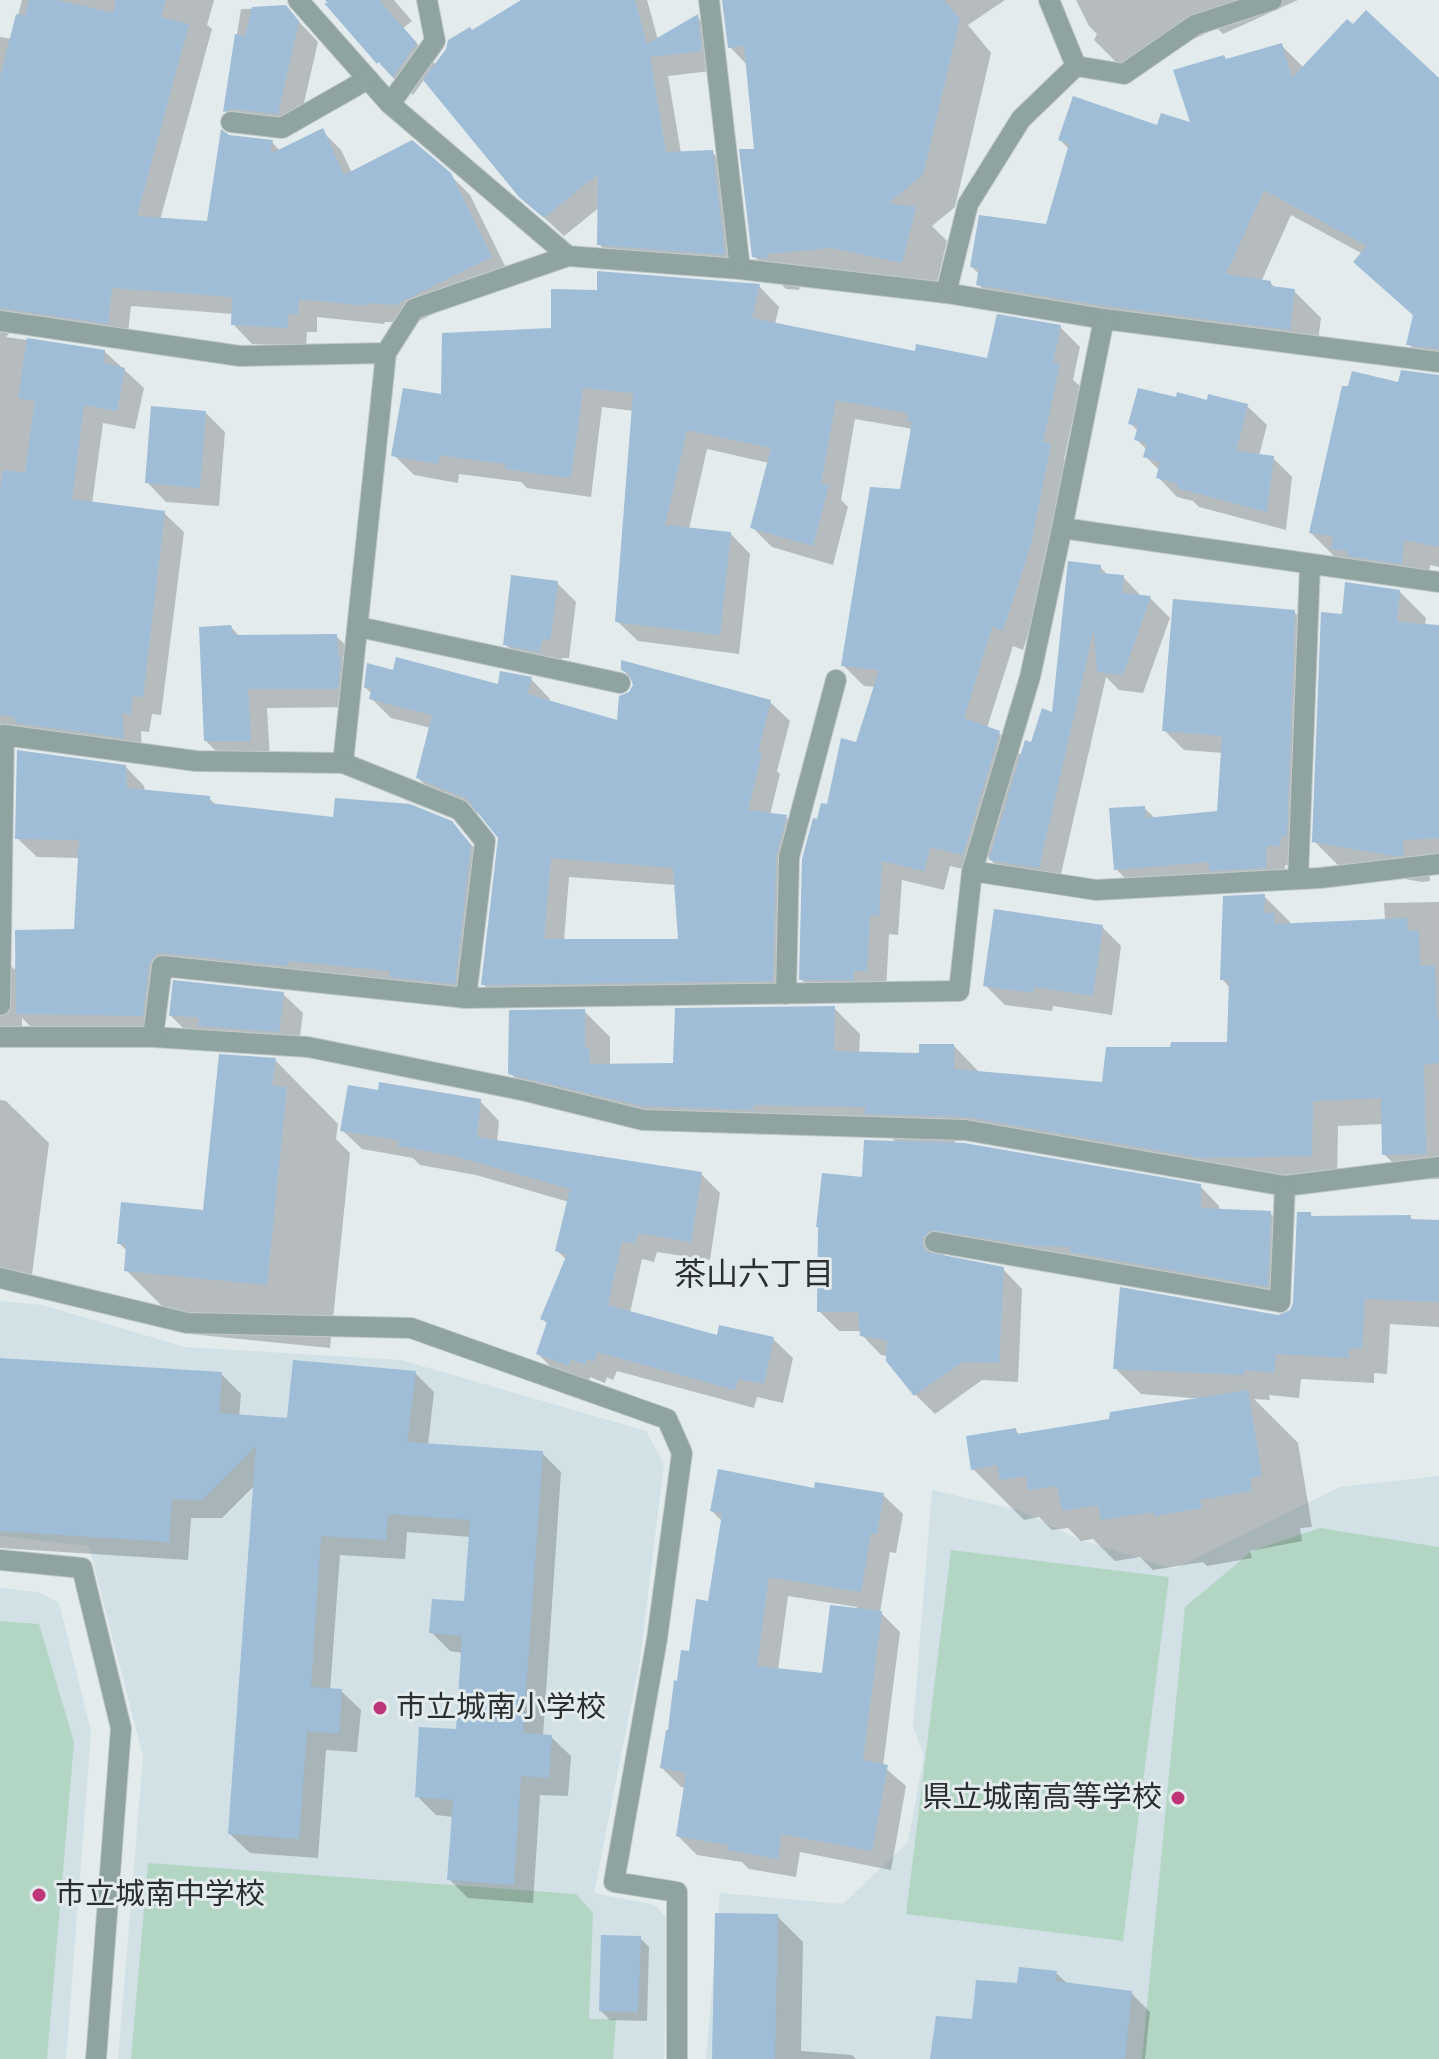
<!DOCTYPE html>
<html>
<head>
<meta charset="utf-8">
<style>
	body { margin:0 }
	canvas { display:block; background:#e3ebed }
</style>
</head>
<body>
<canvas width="1439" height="2059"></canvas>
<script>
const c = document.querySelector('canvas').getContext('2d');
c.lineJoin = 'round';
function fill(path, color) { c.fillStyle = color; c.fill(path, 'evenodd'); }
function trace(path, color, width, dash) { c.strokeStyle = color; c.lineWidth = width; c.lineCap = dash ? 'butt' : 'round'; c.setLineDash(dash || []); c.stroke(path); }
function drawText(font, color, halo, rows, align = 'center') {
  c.font = font + ' "Zilla Slab","Noto Sans JP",serif'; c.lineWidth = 6; c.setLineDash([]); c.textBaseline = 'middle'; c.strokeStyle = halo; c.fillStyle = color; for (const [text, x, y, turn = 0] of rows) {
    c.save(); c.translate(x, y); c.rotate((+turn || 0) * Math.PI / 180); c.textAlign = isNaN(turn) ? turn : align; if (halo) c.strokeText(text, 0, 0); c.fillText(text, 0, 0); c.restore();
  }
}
const built = new Path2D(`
	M0,1301L42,1305L185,1347L401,1360L646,1431L664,1464L640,1659L594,1893L655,1905L668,1920L664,2059H118L143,1756L89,1546L0,1536Z
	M1439,1476V2059H706L720,1893L843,1904L908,1842L924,1755L913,1727L932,1490L1018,1510L1081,1540L1174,1569L1340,1487Z
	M0,1588L38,1592L59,1603L91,1732L66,2059H0Z`);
const green = new Path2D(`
	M1320,1528L1439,1547V2059H1142L1185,1607L1252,1551Z
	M951,1550L1169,1577L1123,1941L906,1914Z
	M0,1621L39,1624L74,1742L47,2059H0Z
	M148,1863L576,1894L593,1913L589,2019H616L613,2059H131Z`);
const shadow = new Path2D(`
	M22,0H214L207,25L212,29L160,220L209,223L229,137L272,142L280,151L322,131L341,150L352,173L450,175L470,195L510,276L415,323L385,322L384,324L317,317V332H307L306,346L252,344L233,324V314L131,306L127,342L14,328L6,337L104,351L144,388L135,429L103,423L92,504L164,513L184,532L161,715L152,714L149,732L141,731L142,756L0,731V37L12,39Z
	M331,0H394L412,21L403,28L436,65L472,32L537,0H647L658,40L697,17L716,36L720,70L668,76L681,153L712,152L731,171L743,273L618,263L599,244L600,207L564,236L520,195L425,78L413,95L397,82L380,64L388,57Z
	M727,0H1005L968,25L991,53L955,207L932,226L947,241L934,295L800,286L799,290L786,289L754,256L756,151L748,66L730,47Z
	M1076,0H1298L1223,34L1217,28L1126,72L1094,40L1097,34L1089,26Z
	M286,8L318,42L297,133L253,128L244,130L225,111L241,9Z
	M1281,45L1304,68L1439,81V371H1435L1409,344L1415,317L1355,262L1363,254L1291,215L1261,282L1270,283L1276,288L1294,291L1321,318L1316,356L1005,311L978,284L980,275L972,267L1047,226L1070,150L1060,140L1193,125L1227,61Z
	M759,286L779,307L775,324L916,353L988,360L1060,327L1080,347L1073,380L1080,386L1064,459L1071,466L1051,565L1023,650L1013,646L987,728L999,733L1022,756L1053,714L1100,567L1109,576L1123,577L1143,598H1150L1170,618L1143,693L1119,690L1106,677L1058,887L1010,879L988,857L983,874L950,866L944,890L902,880L898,935L889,934L886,991L822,1000L801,979L819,821L829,806L858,744L876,687L864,686L843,665L902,491L913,429L855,419L841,500L848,507L833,565L772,547L752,527L769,463L707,449L689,529L730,533L750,554L739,654L638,641L617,621L634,411L602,407L591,497L527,488L521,482L459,474L458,483L414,475L394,455L443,397L553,330Z
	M1439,375V567L1430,565L1428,589L1338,560L1311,533L1399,385Z
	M1177,400L1247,406L1267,425L1259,456L1273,458L1292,477L1286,530L1199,507L1193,501L1177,497L1158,477L1160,471L1145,456L1147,450L1136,439L1138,431L1130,423Z
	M206,413L225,432L219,506L166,502L147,482Z
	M557,583L576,602L569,658H562L558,671L525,663L505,644Z
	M1399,591L1426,618L1425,626L1439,627V865L1429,866L1430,881L1422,882L1341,868L1314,841L1344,616Z
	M1294,612L1314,631L1299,865H1285L1284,887L1135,888L1116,869L1144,808L1156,819L1219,813L1223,753L1184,750L1164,730Z
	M231,627L240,637L336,636L356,655L357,707L267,708L270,760H225L206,741Z
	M623,669L770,702L790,721L777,771L780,774L770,815L786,817L805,836L795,877L792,999L502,1003L483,984L499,836L482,815L438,797L418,778L431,728L391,718L371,698L372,694L366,688L394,672L500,687L531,679L550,699L549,703L619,723L635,685ZM569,877L676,885L680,941H564Z
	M125,766L144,786L145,791L209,798L217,806L335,820L451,822L490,866L474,1002L176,973L168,983L161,1034L33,1029L22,1018V1044H0V954L15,970L17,932L76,931L80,858L37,857L17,838Z
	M1264,896L1290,922V926L1385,921L1384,903L1439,902V1179L1410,1180L1384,1154V1124L1338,1126L1337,1181L1228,1183L994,1142L955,1141V1143L1200,1186L1219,1206V1211L1270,1213L1290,1232L1286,1305L951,1248L942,1257L1003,1269L1022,1289L1018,1382L982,1380L935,1414L916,1395L888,1356L881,1355L862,1335L861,1331H839L819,1311L864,1179L897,1143L886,1132L778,1130V1135L669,1131L536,1099L510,1073L584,1011L610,1037V1066L675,1065L834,1008L860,1034L859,1054L921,1055L954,1046L980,1073L1104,1084L1172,1050L1229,1044L1230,988L1222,979Z
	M1102,927L1121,946L1112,1015L1053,1006L1052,1011L1005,1005L985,985Z
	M283,994L303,1013L298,1051L190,1035L171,1016Z
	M275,1060L338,1124L336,1139L350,1153L330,1348L190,1334L126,1270L128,1252L119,1243L204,1212Z
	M0,1100L6,1101L49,1143L30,1290L0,1286Z
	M480,1101L499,1121L497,1142L701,1174L720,1193L710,1260L657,1252L654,1262L642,1259L630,1313L718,1337L773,1339L793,1358L783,1403L757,1397L754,1408L617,1371L613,1380L607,1377L605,1383L590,1377L588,1385L557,1373L538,1354L548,1325L543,1319L567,1260L557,1251L569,1202L476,1175L420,1165L413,1158L362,1149L342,1130Z
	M1310,1214L1314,1218L1410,1217L1414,1221L1439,1222V1327L1390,1324L1387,1374L1374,1373V1383L1301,1379L1299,1398L1269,1395L1270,1400L1254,1399L1298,1443L1312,1527L1300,1528L1302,1541L1250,1551L1252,1558L1207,1566L1203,1562L1153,1570L1140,1557L1115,1561L1093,1539L1081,1541L1068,1528L1052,1530L1039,1517L1024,1520L973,1469L1015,1430L1021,1436L1111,1421L1205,1399L1141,1394L1115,1368L1292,1312Z
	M0,1360L221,1374L241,1394L239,1417L289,1420L415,1373L434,1392L428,1445L542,1453L561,1472L543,1736L551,1737L571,1756L568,1796L540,1795L533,1903L468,1898L449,1879L453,1817L436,1815L417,1796L457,1731L463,1653L450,1651L431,1632L466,1603L471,1537L407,1532L405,1559L340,1555L330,1691H341L361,1710L357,1752L326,1750L318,1858L250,1853L230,1834L255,1485L222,1518H191L188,1560L0,1548Z
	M816,1490L883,1495L903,1514L896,1553L890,1552L880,1612L900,1632L883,1766L906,1786L891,1870L800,1852L796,1877L749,1869L742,1862L697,1855L678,1836L686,1788L681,1787L662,1768L679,1683L710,1603L722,1521L712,1511ZM788,1596L857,1607L823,1675L778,1670Z
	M777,1916L803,1942L801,2051L852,2055L856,2059H715Z
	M640,1938L649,1947L647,2021L610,2020L601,2011Z
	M1056,1973L1068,1984L1131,1993L1150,2012L1145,2059H932L974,2021Z`);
const building = new Path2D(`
	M29,0H57L113,13L116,0H166L161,17L189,24L137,216L207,221L221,129L229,135L273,140L270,154L323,128L344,175L412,140L451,173L492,257L395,305L366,303V306L299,299L298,314H288V328L231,325L232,297L112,288L108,324L0,308V78L16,14L25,16Z
	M325,0H379L417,43L393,77L379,62L377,64L324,3H328Z
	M521,0H635L647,44L698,14L702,51L650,57L666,152L713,150L725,255L597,245L598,174L544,218L519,197L423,80L446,49L448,40L470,27L472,30Z
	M722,0H944L960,19L923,175L888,203L916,207L902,263L832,248L768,254L766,259L752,257L739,149H754L744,46L728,48Z
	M286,5L299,21L278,114L233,109L223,112L235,34L245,36L252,7Z
	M1366,10L1439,78V349L1406,345L1413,315L1353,262L1367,246L1264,190L1226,274L1271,281V286L1295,289L1290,330L1106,306L976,285L979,268L970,267L979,215L1046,224L1069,144L1058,140L1073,96L1157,125L1161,113L1190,122L1173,70L1224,55L1226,59L1282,43L1292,78L1347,19L1353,24Z
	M597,271L760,284L752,318L915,351L916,344L987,358L997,314L1061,325L1053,362L1060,364L1043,442L1051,444L1031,544L1003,631L992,627L964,718L1000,731L963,855L930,847L924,871L882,861L879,916L870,915L867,972L854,970V980H799L802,859L813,818L817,819L821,803L827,804L841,738L856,742L879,670L841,666L870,487L900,489L912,422L907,421L908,413L836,400L821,484L829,485L813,546L750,528L771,448L687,430L665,525L731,532L720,635L615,622L633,393L583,388L571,478L505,469V464L440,455L438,464L391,456L403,388L441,394L442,333L551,328V289L597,290Z
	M27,338L105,350L104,363L125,368L117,411L84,405L72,499L165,511L143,697L133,696L131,714L122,713L124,738L15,723V717L0,715V489L3,470L25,473L35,401L18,398Z
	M1401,370L1439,375V547L1404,540L1402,564L1347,556L1348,551L1331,549L1333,536L1309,533L1342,386H1348L1352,371L1398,382Z
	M1138,388L1176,397L1177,392L1207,400L1208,394L1248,404L1236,451L1274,456L1267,512L1177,488L1178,484L1156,478L1160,462L1143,457L1147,443L1134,440L1138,426L1128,424Z
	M151,406L206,411L200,488L145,483Z
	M1068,561L1101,565L1100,573L1124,575L1122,593L1151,596L1123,675L1097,672L1094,629L1039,868L989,860L1025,740L1031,742L1042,708L1052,712Z
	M511,575L558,581L550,640L543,639L539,652L503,645Z
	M1345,582L1400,590L1397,622L1439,625V838L1403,840L1404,855L1394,856L1312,842L1321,612L1342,614Z
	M1173,599L1295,610L1287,837L1281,836L1280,846H1266V868L1209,871V862L1114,870L1109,808L1145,806L1146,818L1217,811L1222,736L1162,731Z
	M231,625L234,635L337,634L338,656L341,657L338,689H248L251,741H204L199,627Z
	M396,657L498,684L500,671L532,677L527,694L617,720L619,696L629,692L633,685L629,674L621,670V660L771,700L758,752L762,753L748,810L787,815L776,857L773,981L481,985L498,838L466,798L416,778L432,715L369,699L372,688H364L367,663L393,670ZM551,858L673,868L678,939H544Z
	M17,750L126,765L127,788L210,796L209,803L333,817L335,798L410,804L452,821L471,845L455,984L389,977L390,971L288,961V966L163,953L156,954L149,964L143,1016L16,1014L15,930L74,929L79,840L15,839Z
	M1265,894L1264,913H1274V924L1407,918L1408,931L1419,930L1420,966L1435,965L1437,1018H1439V1063L1424,1065L1426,1154L1382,1155L1381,1098L1313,1101L1312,1156L1201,1158L967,1117L865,1114V1107L753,1105V1110L642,1106L508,1074L509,1010L585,1009V1048H589L590,1064L673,1063L675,1008L835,1006L834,1051L919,1053V1044H954V1069L1102,1082L1106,1047H1170L1171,1042H1227L1229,980H1220L1223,896Z
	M994,909L1103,925L1093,996L1034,987L1033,993L983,986Z
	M173,980L284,992L279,1032L198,1026L199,1017L169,1016Z
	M219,1054L276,1058L272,1086L287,1087L267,1285L124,1271L126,1244H117L121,1202L203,1210Z
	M379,1082L481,1099L477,1137L702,1172L691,1242L638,1233L635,1244L622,1241L608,1305L717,1335L719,1325L774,1337L764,1384L738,1379L735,1390L597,1352L594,1362L587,1359L585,1365L571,1359L569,1366L536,1354L547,1322L540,1319L567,1254L555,1251L570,1189L454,1156L398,1146L399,1140L340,1131L348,1085L378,1090Z
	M864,1140L964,1143L1201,1184V1208L1271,1211L1268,1287L1070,1252L1071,1247L1035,1246L931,1230L922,1239L923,1246L927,1252L1004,1267L999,1363L962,1362L914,1396L886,1361L887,1340L860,1336L858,1312H817L818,1227H816L822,1173L862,1177Z
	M1297,1212H1311V1216L1411,1215L1410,1219L1439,1220V1302L1365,1299L1362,1349L1349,1348V1358L1276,1354L1274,1373L1244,1370L1245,1375L1113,1369L1120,1287L1278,1315L1290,1310L1293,1303Z
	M0,1358L222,1372L219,1413L287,1418L293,1360L416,1371L407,1442L543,1451L523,1733L552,1735L549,1778L521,1776L514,1885L447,1880L453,1800L415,1797L419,1727L456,1729L462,1636L429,1633L432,1599L464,1601L470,1520L388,1514L386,1540L321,1536L311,1687L342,1689L339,1734L307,1731L299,1839L228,1834L256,1446L202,1500L172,1499L169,1542L0,1531Z
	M1248,1390L1262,1476L1250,1478L1252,1491L1200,1500L1202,1508L1154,1516L1153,1512L1101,1520L1098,1505L1062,1511L1057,1486L1028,1490L1026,1476L1000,1480L997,1465L971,1470L966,1436L1016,1428L1017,1434L1109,1419L1110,1412Z
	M718,1469L814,1488L815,1482L884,1493L877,1534L871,1533L861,1592L769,1577L757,1666L822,1673L830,1605L882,1611L863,1760L888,1765L872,1851L781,1834L778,1859L727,1850L728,1845L676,1836L686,1773L660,1768L666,1730H668L674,1680L677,1681L681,1650L689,1651L696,1599L708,1601L722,1514L710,1511Z
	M715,1913L778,1914L775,2059H712Z
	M601,1935L641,1936L638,2012L599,2011Z
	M1019,1967L1057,1971L1056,1981L1132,1991L1125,2059H930L936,2016L972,2019L976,1980L1017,1983Z`);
const service = new Path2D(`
	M298,0L390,104L568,256
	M390,104L435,41L427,0
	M0,321L240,356L386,353L414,309L568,256L740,269L946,293L1104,319L1439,362
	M386,353L343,763L460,810L485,841L466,998
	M359,627L620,683
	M153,1037L308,1047L526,1091L643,1120L965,1130L1285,1186L1439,1167`);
const minor = new Path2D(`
	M709,0L740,269
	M1049,0L1076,66
	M231,122L282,128L368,79
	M946,293L968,204L1021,119L1076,66L1124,74L1195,25L1272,0
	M1104,319L1062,528L1439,582
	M972,871L1096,890L1320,878L1439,864
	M1298,879L1310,565
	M786,994L789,857L836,680
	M0,1005L4,735L196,761L343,763
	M0,1037H153L162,966L466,998L959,991L972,871L1030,677L1062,528
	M935,1242L1280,1302L1285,1186
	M0,1278L187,1323L411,1328L667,1419L682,1453L657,1639L614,1882L677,1892V2059
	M0,1560L82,1568L121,1728L96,2059`);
const markers = [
	[380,1708,8,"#bd3677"],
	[1178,1798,8,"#bd3677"],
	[39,1895,8,"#bd3677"]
];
const poiNames = [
	["市立城南小学校",396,1708],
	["県立城南高等学校",1162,1798,"right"],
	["市立城南中学校",55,1895]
];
const neighbourhoodNames = [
	["茶山六丁目",754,1276]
];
fill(built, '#d1e1e6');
fill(green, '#b3d6c4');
fill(shadow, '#0003');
fill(building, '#9fbdd7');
trace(service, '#c2c9cb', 22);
trace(minor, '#c2c9cb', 22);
trace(service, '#8fa3a1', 20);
trace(minor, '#8fa3a1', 20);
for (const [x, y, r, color] of markers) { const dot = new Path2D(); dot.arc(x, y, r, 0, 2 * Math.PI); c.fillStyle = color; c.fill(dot); trace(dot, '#e3ebed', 3); }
drawText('30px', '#2c2f30', '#e3ebed', poiNames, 'left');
drawText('32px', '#2c2f30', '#e3ebed', neighbourhoodNames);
</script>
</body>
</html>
